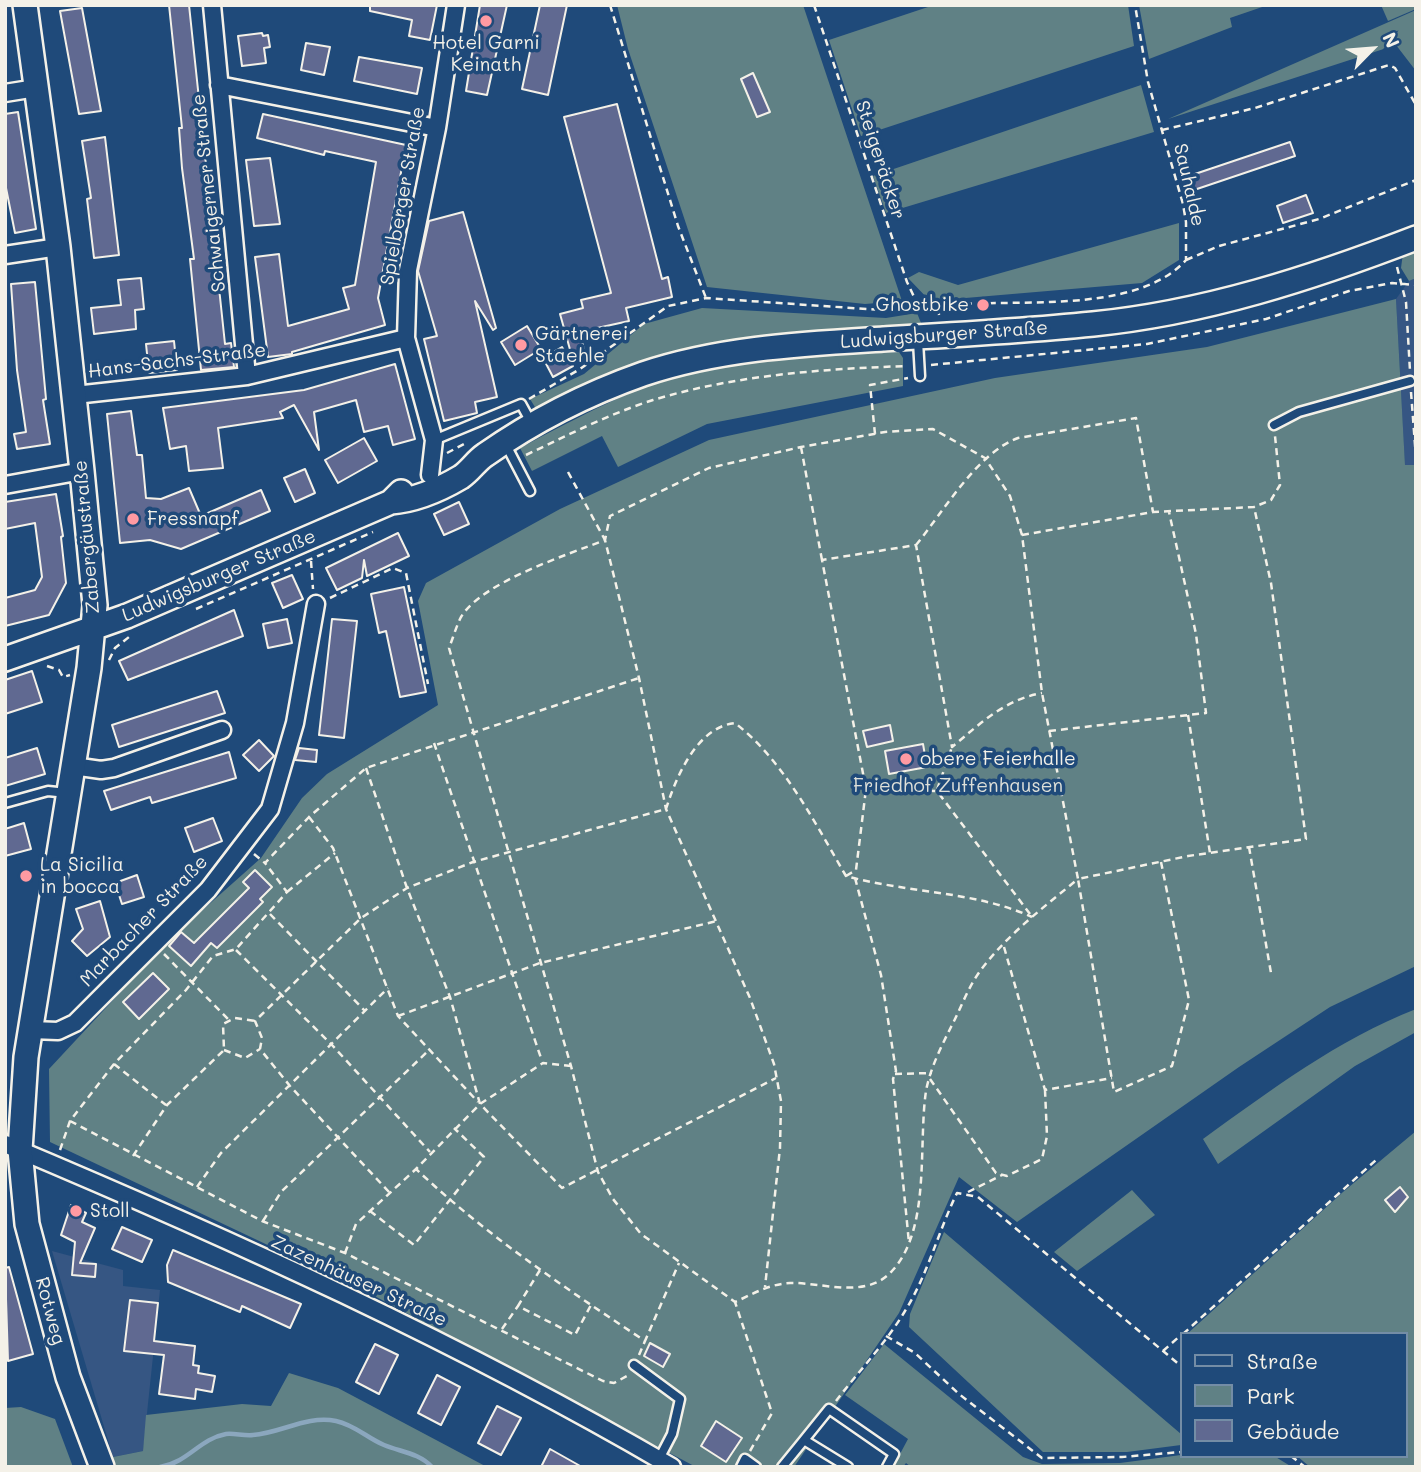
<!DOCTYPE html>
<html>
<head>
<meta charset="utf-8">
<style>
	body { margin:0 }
	#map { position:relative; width:1421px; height:1472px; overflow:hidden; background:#1f4a7a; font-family:Mali,sans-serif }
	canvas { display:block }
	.frame { position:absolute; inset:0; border:7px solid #f4f1e8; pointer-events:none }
	.legend { position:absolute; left:1180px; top:1332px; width:228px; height:126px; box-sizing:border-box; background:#1f4a7a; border:2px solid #748da6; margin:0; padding:9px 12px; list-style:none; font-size:21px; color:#f4f1e8 }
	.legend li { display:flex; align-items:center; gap:14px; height:35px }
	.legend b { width:35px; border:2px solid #748da6 }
	.north { position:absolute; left:1337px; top:14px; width:70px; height:70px; -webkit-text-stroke:5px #1f4a7a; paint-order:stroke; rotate:65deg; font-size:19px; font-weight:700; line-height:28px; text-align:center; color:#f4f1e8 }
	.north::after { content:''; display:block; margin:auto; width:24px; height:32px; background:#f4f1e8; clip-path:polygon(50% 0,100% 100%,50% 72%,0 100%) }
</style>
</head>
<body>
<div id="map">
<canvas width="1421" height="1472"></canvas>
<div class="frame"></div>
<ul class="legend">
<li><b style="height:9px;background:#1f4a7a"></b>Straße</li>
<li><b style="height:19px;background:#608185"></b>Park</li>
<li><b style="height:19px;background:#606991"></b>Gebäude</li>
</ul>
<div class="north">N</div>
</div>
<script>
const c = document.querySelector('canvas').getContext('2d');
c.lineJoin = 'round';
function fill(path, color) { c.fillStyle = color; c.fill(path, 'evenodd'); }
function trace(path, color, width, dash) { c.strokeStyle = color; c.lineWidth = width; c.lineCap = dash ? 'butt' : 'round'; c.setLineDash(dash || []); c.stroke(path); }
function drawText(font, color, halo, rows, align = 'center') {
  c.font = font + ' Mali,sans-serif'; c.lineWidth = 7; c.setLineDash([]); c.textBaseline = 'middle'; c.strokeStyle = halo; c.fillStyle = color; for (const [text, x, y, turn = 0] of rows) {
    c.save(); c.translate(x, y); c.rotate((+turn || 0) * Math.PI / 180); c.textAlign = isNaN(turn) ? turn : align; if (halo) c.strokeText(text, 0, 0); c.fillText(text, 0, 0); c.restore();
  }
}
const built = new Path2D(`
	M1416,278V465L1405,466L1396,299L1409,281Z
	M52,1251L123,1270V1286L160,1290L143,1451L113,1457Z`);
const green = new Path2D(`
	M617,5H803L902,301L865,304L707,287L628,49Z
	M934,5H1128L1134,46L861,136L829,40Z
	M1139,5H1268L1230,18L1232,27L1149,59Z
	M1381,5H1416V9L1388,21Z
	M1416,10V71L1396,45L1168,119Z
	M1141,85L1154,132L886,213L873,176Z
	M1179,223V260L1142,283L930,301L908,278L919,272L958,285Z
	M1416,248V278L1409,281L1401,268L1403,253Z
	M1396,299L1405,465H1416V966L1330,1007L1239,1067L1017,1222L959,1177L899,1313L794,1467H696L367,1292L50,1142L49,1069L169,940L261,858L302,798L327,774L438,705L418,601L426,583L560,509L709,440L995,378L1207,347Z
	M702,308L886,318L917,313L921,323L720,344L538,412L530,399L584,374L644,324Z
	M899,352L903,358V386L707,424L618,467L602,436L532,471L520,448C579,417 637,385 702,368C765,351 834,353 899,352Z
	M1416,1009V1032L1355,1066L1218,1164L1203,1139C1271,1090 1337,1040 1416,1009Z
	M1416,1131V1467H1310L1297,1456H1405V1334H1187L1343,1192Z
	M1132,1190L1155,1215L1077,1271L1054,1252Z
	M944,1232L1181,1434V1445L1127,1452H1043L909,1327L910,1314Z
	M884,1344L1023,1457L1042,1464L1120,1463L1181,1455L1274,1456L1292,1467H911L906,1463L903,1467H893L908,1439L845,1395Z
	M289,1373L338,1388L487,1467H116L113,1457L143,1451L146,1415L242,1404L271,1406Z
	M21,1407L55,1419L73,1467H5V1408Z`);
const stream = new Path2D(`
	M160,1467C189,1462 199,1439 226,1434C234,1433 244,1436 253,1435C281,1433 307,1415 336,1421C355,1425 367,1438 384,1445C401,1452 419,1453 432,1467`);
const building = new Path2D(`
	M169,5H189L225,344L231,343L234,367L201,370L190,259H194L182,168L179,128H182Z
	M370,5H437L430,40L409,36L412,20L370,11Z
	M480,5H507L487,95L466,91Z
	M540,5H567L548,95L522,89Z
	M82,8L101,111L79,114L60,11Z
	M262,33L263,36L268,35L270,47L264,48L266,63L242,66L238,36Z
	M306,43L330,47L324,75L301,70Z
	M359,57L422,68L417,94L354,81Z
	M753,73L770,112L757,117L741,79Z
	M617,104L662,279L668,277L672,297L626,308L629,321L579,332L584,349L571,353L560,314L583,308L581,300L611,293L564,117Z
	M18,112L36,229L15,233L5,183V114Z
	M263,114L406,145L378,298L385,325L292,352V354L268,357L255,257L279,254L288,326L349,309L343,288L355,285L376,162L325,151L324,155L257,138Z
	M105,137L119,255L94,258L87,199L91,198L82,141Z
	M1290,142L1295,156L1194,190L1189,176Z
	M270,158L280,224L254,226L246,160Z
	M1306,195L1313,213L1283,223L1277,206Z
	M463,212L496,328L493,330L475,301L497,397L475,402L477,413L444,421L424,339L437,336L418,271L429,221Z
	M141,278L144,309L135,310L136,329L94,334L91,308L121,305L118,280Z
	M35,282L46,399L43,400L50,444L17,449L14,434L26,432L17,370L11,284Z
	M527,326L541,349L515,365L501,342Z
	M174,341L177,370L149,373L146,344Z
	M562,347L573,366L553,377L543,358Z
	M395,364L415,439L393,445L388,426L364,432L356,400L314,412L319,450L294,405L280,412L283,418L218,428L223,468L189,471L186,446L170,449L163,408L304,390Z
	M131,411L137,455H142L146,498L161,499L189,488L201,516L261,490L270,511L181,549L150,540L120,543L107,414Z
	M364,438L377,461L338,483L325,460Z
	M305,469L315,493L295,502L284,478Z
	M56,494L63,536L61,537L66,583L49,615L5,626V598L35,590L42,577L35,523L5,529V502Z
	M459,502L469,524L444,535L434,514Z
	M398,533L409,556L367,576L364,560L362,578L337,590L326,568Z
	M292,575L303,599L283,608L272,583Z
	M404,587L426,692L400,697L386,631L379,633L371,594Z
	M234,610L243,636L128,680L119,661Z
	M287,619L292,643L268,648L263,624Z
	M332,619L357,621L344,738L319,735Z
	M32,671L42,702L5,714V680Z
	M217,691L225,713L119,747L112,725Z
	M890,725L893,741L867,747L863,731Z
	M259,740L274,756L259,771L243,755Z
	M923,744L927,767L889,774L885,751Z
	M37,748L45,774L5,786V758Z
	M299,748L317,750L316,762L295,760Z
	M229,752L236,778L152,803L150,797L111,810L104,791Z
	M213,818L222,841L194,852L185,828Z
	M24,823L31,849L5,856V829Z
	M255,870L272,887L260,899L263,902L217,948L211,943L191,966L169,946L181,932L194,943L249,888L243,882Z
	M137,875L144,897L122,904L115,883Z
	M100,901L110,937L87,956L72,941L83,929L76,909Z
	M153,973L169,989L139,1019L123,1002Z
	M1400,1187L1408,1197L1395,1212L1385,1200Z
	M71,1205L86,1213L82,1222L95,1228L80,1263L96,1264L95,1277L72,1275L75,1242L61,1235Z
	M122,1227L152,1240L142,1262L112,1249Z
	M173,1250L301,1304L290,1328L242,1306L240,1312L168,1282L167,1265Z
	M9,1267L33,1354L8,1361L5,1268Z
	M130,1300L158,1303L154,1341L195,1346L193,1365L199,1366L198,1373L215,1376L212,1392L196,1389L195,1399L159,1394L164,1355L124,1351Z
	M650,1343L670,1354L663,1367L644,1356Z
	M375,1344L398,1355L379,1394L356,1382Z
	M437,1375L460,1387L441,1425L418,1413Z
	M497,1406L521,1418L501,1455L478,1443Z
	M716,1421L742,1438L726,1462L701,1446Z
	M550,1449L582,1467H541Z`);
const path = new Path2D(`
	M610,5L678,226L706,298
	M814,5L907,282L916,301L938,306
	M1162,130L1255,108L1389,65L1395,68L1416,105
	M1186,260L1219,246L1319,219L1416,180
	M1397,267L1406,302L1410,371
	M939,315L938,306C1009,297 1134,317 1186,260V222L1183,204L1148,82L1135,5
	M931,365L1147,344L1266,319L1349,291L1392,283L1416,285
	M1411,392L1416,458
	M529,399L580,369L668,306L706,298L881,310L916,301
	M875,434L870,385L908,378
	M801,447L822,560
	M447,453L466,443
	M526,455C568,435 609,414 653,400C736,375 822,369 907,366
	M568,472L605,540C567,555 482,582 461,617C456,627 453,638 449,648L571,1066L598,1172L613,1199L641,1234L735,1302
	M1022,535L1153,512L1254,507L1271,500L1280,485L1275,436
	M916,545C944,511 977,453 1018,438L1136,418L1153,512
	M311,561L313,589
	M330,598L393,568L406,573L428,684
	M196,609L373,532
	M109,660L115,648L129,637
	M47,666L59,670L63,677L70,675
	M1188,715L1210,853
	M1049,731L1206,713L1196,634L1169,512
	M434,743L542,1061
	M366,768L407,888L450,997L480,1104L562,1188L776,1078
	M937,790L952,747
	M309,817L333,848L398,1016L478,1102
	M1249,847L1271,973
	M254,854L265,863
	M1161,862L1189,1000L1172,1066L1114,1092L1078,879L1188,856L1306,839L1271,583L1254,507
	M846,876L856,870L866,789
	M855,878L881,975L896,1071L893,1079L909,1243
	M287,892L335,853
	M270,914L365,1011
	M1030,914L937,791L866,789L822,560L916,545L952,747C981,723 1004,700 1042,693
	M1004,947L1045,1090L1112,1078
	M236,950L332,1045L430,1152
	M164,954L228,1019
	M398,1016L540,963L717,921
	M224,1050L245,1058L260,1049
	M114,1064L166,1105
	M571,1066L543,1063L480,1104L416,1169C486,1235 565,1288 645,1341L679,1263
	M895,1074L932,1073
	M930,1079L996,1173L1007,1176L1042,1159L1047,1136L1045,1090
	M70,1121L262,1221L345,1253L603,1381L614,1383L627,1376
	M60,1150L70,1121L114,1064L186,990L213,956L236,949L287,892L265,863L309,817L366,768L639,678
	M133,1156L167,1105L224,1050L223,1024L235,1018L255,1021
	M197,1187L221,1153L388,988
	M389,1192L290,1086L260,1049L262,1038L255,1021L361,918L407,888L473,862L666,809C676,777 697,727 735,723C784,761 815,823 846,876C907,893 975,891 1032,917
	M968,1192L1002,1175
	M370,1211L414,1245L484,1157L454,1128
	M263,1221L281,1192L428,1051
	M345,1253L356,1224L416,1169
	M540,1270L518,1306L575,1335L591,1305
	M502,1329L518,1306
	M1183,1334L1376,1160
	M886,1336L915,1353L959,1394L1042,1458L1122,1457L1181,1452
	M1163,1351L1181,1335
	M639,1355L645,1341
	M836,1401C858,1372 886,1343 905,1311C928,1274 938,1232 957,1193L978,1197L1181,1366
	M750,1451L772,1413L735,1302C753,1294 769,1284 790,1283C822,1282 866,1300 892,1271C931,1229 918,1145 926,1091C930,1069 941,1047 951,1027C960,1010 967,990 978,974C1004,937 1044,907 1078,879L1042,693L1022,535L1010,496L985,458L933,429L885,432L801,447L709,468L610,516L605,540L639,678L666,809L750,998L774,1064L781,1101L780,1148L765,1287
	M1291,1456L1305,1467`);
const service = new Path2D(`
	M918,341L920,376
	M1274,425L1299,412L1410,381
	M434,440L521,404L532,424
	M505,443L530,491
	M5,803L48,791L67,793
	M634,1365L680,1399L672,1434L659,1459
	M804,1440L829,1409L894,1454L887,1467
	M741,1467L745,1459L756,1467
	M782,1467L804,1440L848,1467`);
const minor = new Path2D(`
	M212,5L247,376
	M219,85L437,128
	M5,93L36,88
	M5,255L58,247
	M75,395L247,376L406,338
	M430,475L434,440L406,338L408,270L437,128L456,5
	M5,485L82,471
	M73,766L101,770L114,768L222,730
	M31,1030L58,1031L75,1023L208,890L270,809L295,723L316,604
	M5,1144C229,1238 462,1344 672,1467`);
const secondary = new Path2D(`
	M25,5L58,247L82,471L95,605L89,668L26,1057L20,1150L27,1224L68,1377L102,1467
	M391,502C416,500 439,490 461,477C470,471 476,461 485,455C532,422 589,393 643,374C720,348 803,344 883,339C953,335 1024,331 1093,324C1204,313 1312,278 1416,238
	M5,659L127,616L391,502L401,492`);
const markers = [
	[486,21,7,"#ff9aa2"],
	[983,305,7,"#ff9aa2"],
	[521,345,7,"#ff9aa2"],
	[133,519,7,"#ff9aa2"],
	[906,759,7,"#ff9aa2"],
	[26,876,7,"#ff9aa2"],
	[76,1211,7,"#ff9aa2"]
];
const poiNames = [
	["Hotel Garni",486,43,"center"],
	["Keinath",486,65,"center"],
	["Ghostbike",969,305,"right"],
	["Gärtnerei",535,334],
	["Staehle",535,356],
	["Fressnapf",147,519],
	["obere Feierhalle",920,759],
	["La Sicilia",40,865],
	["in bocca",40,887],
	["Stoll",90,1211]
];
const streetNames = [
	["Steigeräcker",880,160,72],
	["Sauhalde",1189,185,77],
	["Schwaigerner Straße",209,193,-96],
	["Spielberger Straße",403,196,-80],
	["Ludwigsburger Straße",944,335,-4],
	["Hans-Sachs-Straße",177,361,-7],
	["Zabergäustraße",87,537,-95],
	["Ludwigsburger Straße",219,576,-23],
	["Marbacher Straße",144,921,-46],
	["Zazenhäuser Straße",359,1281,25],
	["Rotweg",50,1311,75]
];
const parkNames = [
	["Friedhof Zuffenhausen",958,786]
];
fill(built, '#365683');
fill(green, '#608185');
trace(stream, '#8ba7be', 4.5);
fill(building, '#606991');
trace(building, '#f4f1e8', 2);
trace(service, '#f4f1e8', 13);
trace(minor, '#f4f1e8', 21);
trace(secondary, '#f4f1e8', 28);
trace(path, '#f4f1e8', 2.5, [7, 5]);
trace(service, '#1f4a7a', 8);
trace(minor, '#1f4a7a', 16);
trace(secondary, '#1f4a7a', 23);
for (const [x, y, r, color] of markers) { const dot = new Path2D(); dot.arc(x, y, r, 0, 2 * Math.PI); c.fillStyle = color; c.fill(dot); trace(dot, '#1f4a7a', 2.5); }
drawText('19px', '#f4f1e8', '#1f4a7a', poiNames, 'left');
drawText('19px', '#f4f1e8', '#1f4a7a', streetNames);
drawText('19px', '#dee0d9', '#1f4a7a', parkNames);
</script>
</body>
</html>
